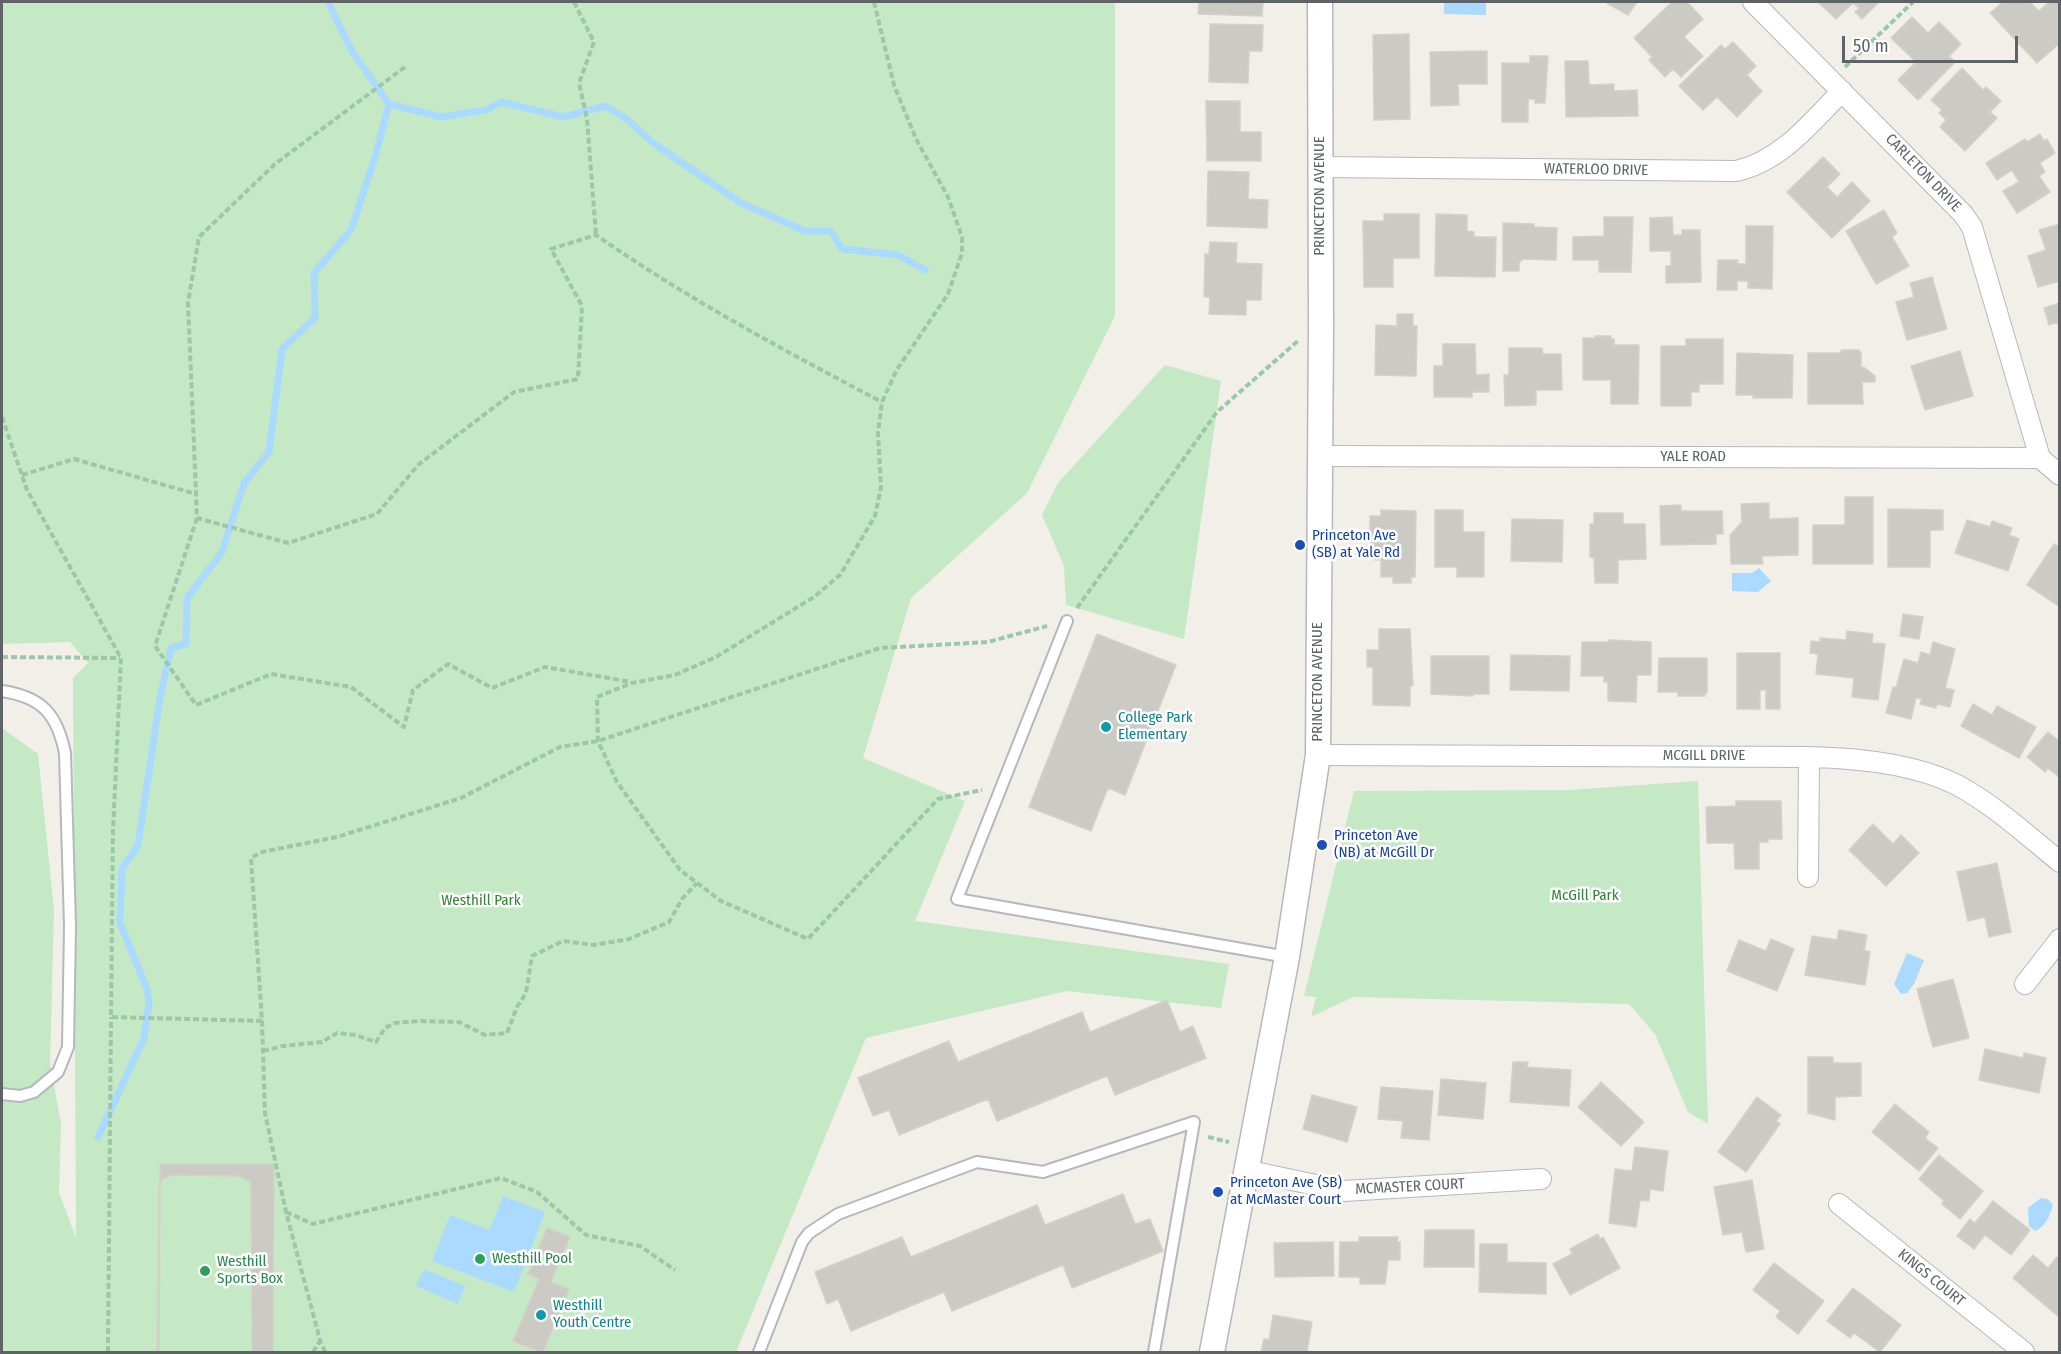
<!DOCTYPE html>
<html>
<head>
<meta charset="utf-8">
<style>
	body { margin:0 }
	#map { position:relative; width:2061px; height:1354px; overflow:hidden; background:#f1efe8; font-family:"Fira Sans Condensed",sans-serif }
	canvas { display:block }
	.frame { position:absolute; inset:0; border:3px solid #5f6368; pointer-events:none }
	.scale { position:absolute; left:1842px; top:36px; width:176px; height:27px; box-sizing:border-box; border:3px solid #5f6368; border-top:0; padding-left:8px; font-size:18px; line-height:21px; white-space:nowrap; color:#5f6368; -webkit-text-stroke:4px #fff; paint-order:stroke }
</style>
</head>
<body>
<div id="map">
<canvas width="2061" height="1354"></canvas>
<div class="frame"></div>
<div class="scale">50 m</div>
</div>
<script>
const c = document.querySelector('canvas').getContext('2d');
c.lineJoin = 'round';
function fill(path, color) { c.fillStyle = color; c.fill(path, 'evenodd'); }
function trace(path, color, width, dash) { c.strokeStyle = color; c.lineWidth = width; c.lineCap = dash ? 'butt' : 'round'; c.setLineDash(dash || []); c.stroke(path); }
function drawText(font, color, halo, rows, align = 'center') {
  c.font = font + ' "Fira Sans Condensed",sans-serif'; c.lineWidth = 5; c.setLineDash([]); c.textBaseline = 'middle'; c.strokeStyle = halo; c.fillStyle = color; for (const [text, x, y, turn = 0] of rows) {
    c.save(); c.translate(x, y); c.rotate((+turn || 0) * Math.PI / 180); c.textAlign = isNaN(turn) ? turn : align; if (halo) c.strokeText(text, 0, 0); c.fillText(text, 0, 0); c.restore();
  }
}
const green = new Path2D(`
	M2,2H1115V316L1027,493L911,598L863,758L965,801L915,921L1229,964L1221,1008L1067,991L866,1038L736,1352H2V728L38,754L54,910L50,1064L61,1123L59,1192L76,1238L73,678L88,663L70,642L2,644Z
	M1165,365L1221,381L1184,639L1066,605L1064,566L1042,515L1058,483Z
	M1698,781L1708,1124L1688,1112L1655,1034L1629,1004L1353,997L1311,1017L1316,997L1304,996L1354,791L1569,790Z`);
const water = new Path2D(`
	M1444,2H1486V15L1444,14Z
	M1759,568L1771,581L1758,592L1732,591V573H1752Z
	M1907,953L1924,960L1914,984L1907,993L1901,994L1894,984Z
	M503,1196L545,1212L514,1292L432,1261L450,1215L490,1230Z
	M2041,1198L2048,1199L2053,1205C2050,1216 2045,1227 2035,1231L2029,1226L2028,1208Z
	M424,1269L465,1286L458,1304L416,1286Z`);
const stream = new Path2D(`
	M328,2L352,51L389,104L441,117L486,110L501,102L563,117L605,106L628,120L653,143L741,203L805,231H831L842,249L898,255L925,270
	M98,1137L144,1038L149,1002L147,989L120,923L122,869L138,845L160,698L171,648L186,644L187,598L222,552L244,483L269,452L282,349L315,318L314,273L351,230L375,157L389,104`);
const building = new Path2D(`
	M1199,2H1263L1262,16L1198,14Z
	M1605,2H1637L1628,15Z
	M1672,2H1687L1703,19L1684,37L1703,56L1681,77L1673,69L1665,77L1649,60L1652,57L1634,38Z
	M1820,2H1879L1862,19L1855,12L1859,8L1853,3L1836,19L1819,3Z
	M2003,2H2030L2039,11L2049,2H2060V43L2037,63L1990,13Z
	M1912,17L1928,33L1939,22L1961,44L1949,56L1955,62L1918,100L1898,80L1916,62L1891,38Z
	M1210,24L1263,25L1262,51H1249L1248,83L1209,82Z
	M1409,34L1410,119L1374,120L1373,35Z
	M1733,42L1756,66L1747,75L1762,91L1737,117L1717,97L1703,110L1679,86L1721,45L1725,49Z
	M1487,51V84H1458L1459,105L1431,106L1430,52Z
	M1530,56H1548L1545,103H1535V99H1528V122H1502V63H1530Z
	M1565,61H1588L1589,85L1614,84V91L1637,90L1638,116L1566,117Z
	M1962,68L1983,90L1986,87L2001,101L1990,112L1997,118L1965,151L1940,127L1946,120L1939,113L1942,110L1931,100Z
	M1206,101H1240V132H1261V161H1207Z
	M2040,134L2044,141L2047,139L2055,153L2040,163L2045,172L2039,176L2050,192L2017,213L2003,191L2019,182L2012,170L1997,180L1986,163L2025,139L2027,142Z
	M1823,157L1840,174L1827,187L1837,197L1852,182L1870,201L1832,238L1787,192Z
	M1208,171L1249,172L1248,199L1268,200L1267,228L1207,226Z
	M1884,210L1897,233L1892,237L1909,266L1876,284L1846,231Z
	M1384,214H1419V258H1393V287H1364L1363,221H1384Z
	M1436,214L1467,215V231L1474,232V237H1496L1495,277L1435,276Z
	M1604,217H1633L1631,272H1599V260H1573V237L1604,236Z
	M1672,217L1673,235H1682V230H1700L1701,282L1666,283V266H1671V251H1650V218Z
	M1503,223L1534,224V227L1557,228L1556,260L1523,259L1519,263V271H1503Z
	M2060,224V281L2038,287L2028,256L2046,250L2039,230Z
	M1746,226H1773L1772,289L1748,288V281H1737V290H1717L1718,260H1738L1737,264H1746Z
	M1210,242L1237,243L1236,263L1262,264L1261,300H1246V315L1209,314L1210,297H1204L1205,254H1209Z
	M1932,277L1947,329L1907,340L1896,302L1914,297L1910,283Z
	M2060,303V330L2057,322L2049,325L2044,308Z
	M1397,314H1413V326H1417L1416,376L1375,375L1376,325L1397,326Z
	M1595,336H1611V339H1614V345H1639L1638,404H1611V380H1583V338H1595Z
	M1686,339H1723V384H1699V392H1691V406H1661V346H1686Z
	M1443,344H1475L1476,375L1489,374V392H1472V397H1434V366H1443Z
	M1509,348H1542L1543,354H1561L1562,390H1536V405L1505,406L1504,375H1509Z
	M1841,350H1859L1861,353V367L1865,368L1875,376V382H1862L1863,404H1808V353H1841Z
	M1960,351L1973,396L1925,410L1911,366Z
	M1737,353L1793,355L1792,398H1753V395H1736Z
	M1845,497H1873V564H1813V525H1845Z
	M1769,503V519L1798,518V555L1762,556L1763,564H1731L1730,535L1742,522L1741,504Z
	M1681,505V511H1722L1723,534H1716V544L1661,545L1660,506Z
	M1888,509L1943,510V530H1930V567H1888Z
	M1381,510L1416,511L1415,577H1411V583H1393V577H1381V560H1375V555H1370V516H1381Z
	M1435,510H1463V532H1484V577H1457V567H1435Z
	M1594,513H1623V524H1645L1646,559L1618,560V583H1595L1594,558L1590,557V524H1594Z
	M1512,519L1563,520L1562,562L1511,561Z
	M1967,520L1990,527L1992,521L2012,528L2009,535L2019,539L2008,571L1955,553Z
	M2054,544L2060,547V607L2027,585Z
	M1903,614L1923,617L1919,639L1900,636Z
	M1379,629H1410L1413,686L1410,685V706L1373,705V667H1367V650H1379Z
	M1847,631L1873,634L1872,643L1885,644L1878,700L1852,697L1854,678L1816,674L1818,654L1810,653L1811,641L1820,642V638L1846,640Z
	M1097,634L1176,665L1125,795L1108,788L1091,831L1029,807Z
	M1609,640L1651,642V675H1637L1636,702L1608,701V682H1604V676H1581L1582,642H1609Z
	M1933,642L1955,649L1945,688L1954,690L1950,707L1937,704L1936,708L1920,704L1922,699L1916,698L1911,719L1886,713L1893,687L1896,688L1904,659L1918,663L1921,652L1930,655Z
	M1737,653H1780V709H1766V690H1760V709H1737Z
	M1511,655L1570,656L1569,691L1510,690Z
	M1431,656H1489V694H1473V696L1431,694Z
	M1659,658H1707V693H1705V696H1678V692H1658Z
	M1973,704L1992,715L1997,706L2036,727L2019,758L1961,726Z
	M2048,732L2060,742V778L2048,768L2045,772L2027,757Z
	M1736,801H1781L1782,839H1768V842H1759V869H1735L1734,843H1707L1706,807L1736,806Z
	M1873,824L1893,844L1901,835L1919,853L1886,886L1849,850Z
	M1997,863L2011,932L1989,937L1985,917L1968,921L1957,872Z
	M1839,930L1867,935L1864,950L1870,952L1865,985L1805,975L1812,936L1837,940Z
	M1771,939L1794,949L1777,991L1727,971L1739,940L1766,951Z
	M1953,979L1969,1038L1933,1047L1917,989Z
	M1167,1000L1180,1032L1193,1026L1206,1058L1115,1095L1107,1076L997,1121L988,1099L899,1135L889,1110L873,1116L858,1078L949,1041L958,1062L1082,1012L1090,1032Z
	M1985,1049L2023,1058L2024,1053L2046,1058L2039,1093L1979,1080Z
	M1808,1057H1833V1063H1861V1096L1835,1097V1120L1808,1113Z
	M1513,1062H1528L1527,1067L1571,1070L1569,1106L1510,1102Z
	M1441,1079L1486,1083L1483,1119L1438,1115Z
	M1601,1082L1644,1122L1621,1146L1578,1107Z
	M1381,1087L1433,1091L1429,1140L1401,1138L1403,1121L1378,1119Z
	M1312,1095L1357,1107L1347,1142L1303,1129Z
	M1757,1097L1781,1115L1776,1121L1780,1124L1746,1172L1718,1152Z
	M1895,1104L1929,1132L1925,1138L1938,1148L1919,1171L1872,1132Z
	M1635,1147L1668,1151L1663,1191L1650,1189L1649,1201L1640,1200L1636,1227L1609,1223L1615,1169L1632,1171Z
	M1939,1155L1983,1191L1960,1219L1942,1204L1944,1201L1919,1179Z
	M160,1164H274L273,1352H159Z
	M172,1175L238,1176L251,1182L252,1352H157L159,1186L163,1179Z
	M1752,1180L1764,1249L1746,1252L1742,1232L1723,1235L1714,1187Z
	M1123,1194L1135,1224L1150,1219L1163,1251L1072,1288L1063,1265L952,1311L944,1292L851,1331L838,1299L827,1304L815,1272L902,1237L911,1257L1037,1205L1045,1225Z
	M1993,1201L2030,1230L2011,1255L1985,1235L1974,1249L1957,1236L1970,1219L1975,1223Z
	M547,1228L570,1237L551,1282L569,1289L543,1352H541L513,1341L539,1279L528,1274Z
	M1425,1230H1474V1267H1424Z
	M1598,1234L1600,1239L1603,1237L1620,1268L1570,1295L1553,1264L1572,1254L1570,1249Z
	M1359,1237H1398L1397,1242H1400V1260H1388L1385,1284H1360V1277H1339L1340,1242H1359Z
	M1333,1242L1334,1276L1275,1277L1274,1243Z
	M1480,1244H1507V1262L1546,1263V1294L1479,1292Z
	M2033,1255L2048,1268L2057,1257L2060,1259V1318L2013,1278Z
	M1774,1263L1824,1301L1798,1334L1776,1317L1780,1311L1753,1290Z
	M1853,1288L1901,1325L1880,1352L1854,1333L1850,1338L1827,1321Z
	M1273,1315L1312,1322L1307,1352H1261L1264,1339L1269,1340Z`);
const path = new Path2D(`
	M574,2L594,42L579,83L587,119L596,235
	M874,2L894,85L916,139L948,197L962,237V253L948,294L896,371L882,402L878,432L881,487L875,516L840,575L814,597L716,657L675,675L632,683L597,697L598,741L617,782L680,870L721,901L808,939L938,799L982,790
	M405,67L275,164L199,237L188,303L197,518L288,543L377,514L418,465L514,392L578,379L582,306L551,249L596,235C688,299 783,350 882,402
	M1845,67L1913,2
	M2,417L27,490L121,658L113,831L111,1017L262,1021
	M22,475L74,459L196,494
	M197,518L155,646L196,705L271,674L351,687L404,727L413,690L448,664L492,688L545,667L631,682
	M1077,608L1217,412L1299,340
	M2,657L120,658
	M263,1051L283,1046L322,1042L337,1033L355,1035L376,1042L385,1028L395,1023L419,1021L459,1022L485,1035L507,1033L517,1007L526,993L532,956L563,941L594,945L629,939L669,922L682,899L697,883
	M1208,1137L1229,1142
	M286,1212L313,1224L501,1178L537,1192L586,1235L640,1246L675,1270
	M108,1352L111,1017
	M313,1352L320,1341
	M325,1352L320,1340L286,1212L265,1113L262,1021L251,858L262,852L337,837L461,798L560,747L598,741L880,648L988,642L1047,626`);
const service = new Path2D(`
	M1067,621L957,899L1287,957
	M2,691C42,697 57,714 65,753L70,926L68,1047L58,1072L34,1092L20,1096L2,1094
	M759,1352L802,1242L809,1233L838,1214L977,1162L1043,1172L1194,1122L1154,1352`);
const minor = new Path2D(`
	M1753,2L1963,214L1972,227L2040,458
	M1320,167L1736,171C1780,162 1812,122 1842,91
	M1320,456L2040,458L2060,475
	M1318,755L1809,757C1856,758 1914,763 1957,785C1993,804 2028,836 2060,862
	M1808,877L1809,757
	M2025,984L2060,939
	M1245,1170L1344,1191L1541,1179
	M1839,1204L2024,1352`);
const tertiary = new Path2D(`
	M1212,1352L1287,957L1318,755L1321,327L1320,2`);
const markers = [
	[1300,545,6,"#1a4fb4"],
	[1106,727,6,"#0f9aa8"],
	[1322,845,6,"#1a4fb4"],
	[1218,1192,6,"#1a4fb4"],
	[480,1259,6,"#2e9e5b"],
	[205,1271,6,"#2e9e5b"],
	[541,1315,6,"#0f9aa8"]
];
const streetNames = [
	["WATERLOO DRIVE",1596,170,1],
	["CARLETON DRIVE",1923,173,46],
	["PRINCETON AVENUE",1320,196,-90],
	["YALE ROAD",1693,457],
	["PRINCETON AVENUE",1318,682,-90],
	["MCGILL DRIVE",1704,756],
	["MCMASTER COURT",1410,1187,-3],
	["KINGS COURT",1931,1278,39]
];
const transitNames = [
	["Princeton Ave",1312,536],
	["(SB) at Yale Rd",1312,553],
	["Princeton Ave",1334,836],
	["(NB) at McGill Dr",1334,853],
	["Princeton Ave (SB)",1230,1183],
	["at McMaster Court",1230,1200]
];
const cultureNames = [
	["College Park",1118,718],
	["Elementary",1118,735],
	["Westhill",553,1306],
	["Youth Centre",553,1323]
];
const parkNames = [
	["McGill Park",1585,896],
	["Westhill Park",481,901]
];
const leisureNames = [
	["Westhill Pool",492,1259],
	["Westhill",217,1262],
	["Sports Box",217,1279]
];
fill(green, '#c5e8c5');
fill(water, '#aadaff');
trace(stream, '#aadaff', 7);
fill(building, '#cccac5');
trace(building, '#d6d1c6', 1.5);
trace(service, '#b5b8bc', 14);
trace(minor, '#b5b8bc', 22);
trace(tertiary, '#b5b8bc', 27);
trace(path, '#9cc7a9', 4, [6, 3]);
trace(service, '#fff', 10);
trace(minor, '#fff', 20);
trace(tertiary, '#fff', 24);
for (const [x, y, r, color] of markers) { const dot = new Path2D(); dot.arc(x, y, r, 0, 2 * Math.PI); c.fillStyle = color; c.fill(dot); trace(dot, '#fff', 2); }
drawText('15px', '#5f6368', '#fff', streetNames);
drawText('15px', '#164399', '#fff', transitNames, 'left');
drawText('15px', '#0d838f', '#fff', cultureNames, 'left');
drawText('15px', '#348238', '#fff', parkNames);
drawText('15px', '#27864d', '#fff', leisureNames, 'left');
</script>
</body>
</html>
